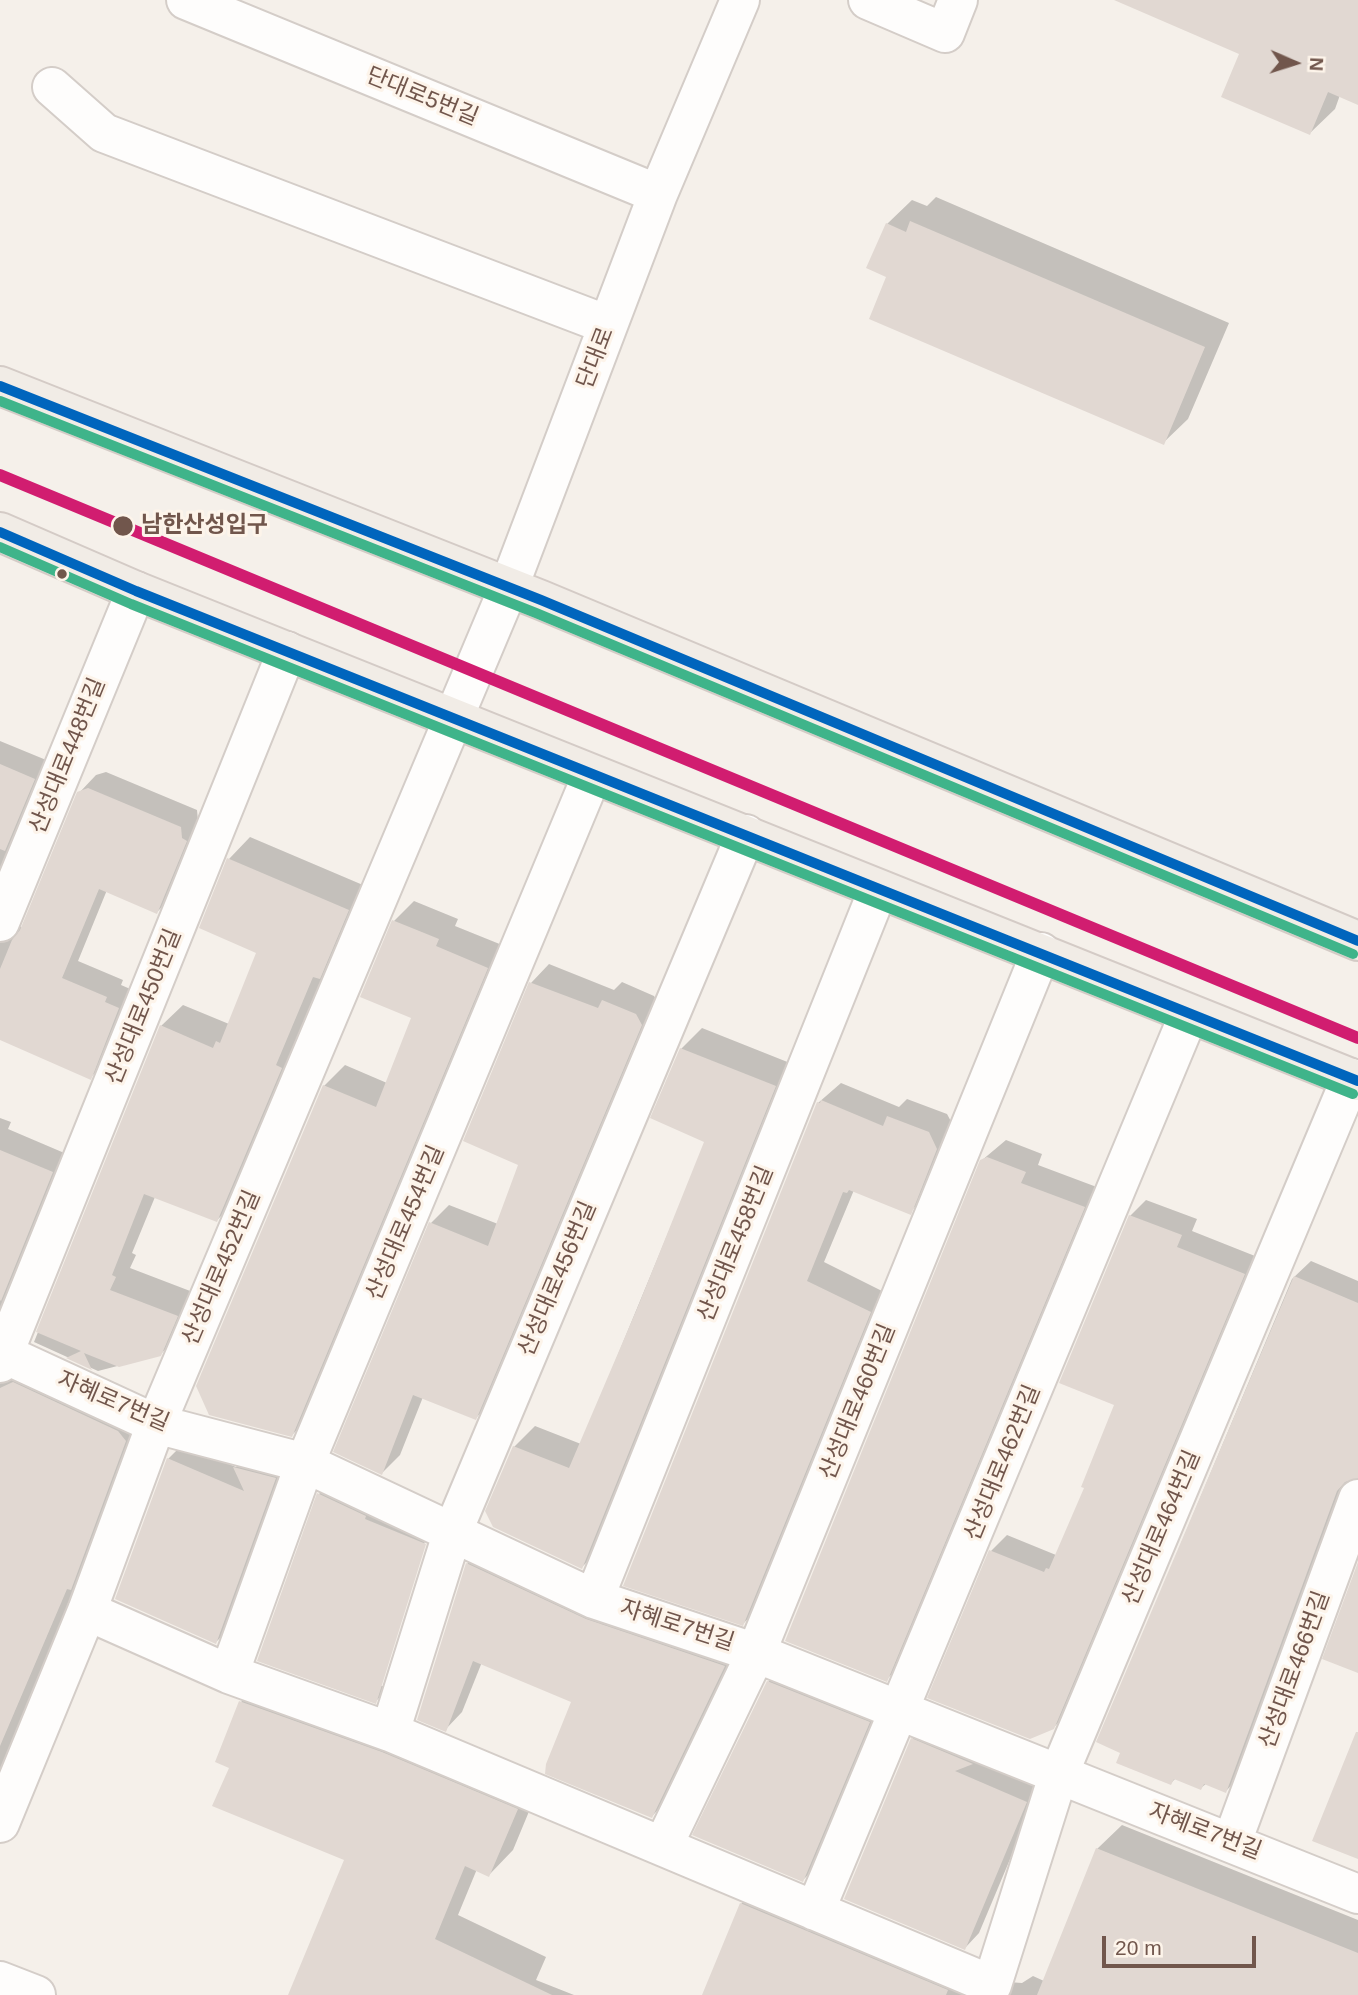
<!DOCTYPE html>
<html>
<head>
<meta charset="utf-8">
<style>
	body { margin:0 }
	#map { position:relative; width:1358px; height:1995px; overflow:hidden; background:#f5f0ea; font-family:Arial,sans-serif }
	canvas { display:block }
	.north { position:absolute; left:1260px; top:28px; width:70px; height:70px; -webkit-text-stroke:5px #fdf4ea; paint-order:stroke; rotate:93deg; font-size:19px; font-weight:700; line-height:28px; text-align:center; color:#71564c }
	.north::after { content:''; display:block; margin:auto; width:24px; height:32px; background:#71564c; clip-path:polygon(50% 0,100% 100%,50% 72%,0 100%) }
	.scale { position:absolute; left:1102px; top:1936px; width:154px; height:32px; box-sizing:border-box; border:4px solid #71564c; border-top:0; padding-left:9px; font-size:21px; line-height:24px; white-space:nowrap; color:#71564c; -webkit-text-stroke:5px #fdf4ea; paint-order:stroke }
</style>
</head>
<body>
<div id="map">
<canvas width="1358" height="1995"></canvas>
<div class="north">N</div>
<div class="scale">20 m</div>
</div>
<script>
const c = document.querySelector('canvas').getContext('2d');
c.lineJoin = 'round';
function fill(path, color) { c.fillStyle = color; c.fill(path, 'evenodd'); }
function trace(path, color, width, dash) { c.strokeStyle = color; c.lineWidth = width; c.lineCap = dash ? 'butt' : 'round'; c.setLineDash(dash || []); c.stroke(path); }
function drawText(font, color, halo, rows, align = 'center') {
  c.font = font + ' Arial,"Noto Sans KR",sans-serif'; c.lineWidth = 6; c.setLineDash([]); c.textBaseline = 'middle'; c.strokeStyle = halo; c.fillStyle = color; for (const [text, x, y, turn = 0] of rows) {
    c.save(); c.translate(x, y); c.rotate((+turn || 0) * Math.PI / 180); c.textAlign = isNaN(turn) ? turn : align; if (halo) c.strokeText(text, 0, 0); c.fillText(text, 0, 0); c.restore();
  }
}
const shadow = new Path2D(`
	M1128,0H1358V102L1340,95L1335,109L1310,133L1241,53Z
	M936,197L1229,323L1188,419L1163,443L889,276L887,224L912,200L927,206Z
	M0,741L51,762L0,886Z
	M106,772L197,810L198,821L174,895L157,912L107,890L78,961L123,980L121,985L135,991L107,1061L90,1078L0,1039V919L9,925L22,927L79,793L96,775Z
	M250,837L370,888L239,1199L217,1220L155,1197L132,1253L136,1255L130,1268L198,1294L182,1332L160,1355L98,1371L34,1342L161,1026L183,1005L229,1024L258,952L229,859Z
	M414,901L458,919L455,926L507,947L312,1415L292,1435L324,1086L345,1065L387,1083L413,1017L394,921Z
	M549,964L614,990L622,982L654,996L660,1005L494,1399L476,1418L423,1397L400,1455L382,1473L431,1223L449,1205L498,1224L521,1164L465,1140L531,983Z
	M702,1028L795,1065L602,1547L582,1567L514,1447L535,1426L581,1444L706,1141L653,1117L681,1049Z
	M841,1083L899,1107L907,1099L947,1114L955,1129L928,1194L910,1212L854,1190L824,1262L888,1294L761,1605L743,1624L818,1103Z
	M0,1118L11,1122L8,1129L69,1155L0,1320Z
	M1006,1140L1042,1154L1038,1165L1102,1189L904,1662L886,1680L981,1161Z
	M1146,1200L1197,1219L1192,1231L1260,1258L1070,1711L1053,1728L991,1551L1007,1535L1056,1555L1086,1487L1116,1404L1130,1216Z
	M1311,1261L1358,1281V1476L1351,1477L1241,1775L1226,1791L1207,1783L1201,1788L1176,1778L1171,1783L1122,1752L1098,1741L1292,1279Z
	M0,1360L142,1424L0,1775Z
	M183,1444L236,1467L250,1453L290,1463L231,1627L216,1642L168,1459Z
	M334,1479L440,1529L390,1687L375,1702L319,1494ZM427,1535L430,1536L383,1686H380Z
	M484,1547L741,1649L669,1799L652,1816L574,1701L482,1662L462,1712L445,1730L467,1564Z
	M784,1666L885,1706L819,1864L803,1880L768,1682Z
	M265,1678L540,1785L513,1850L489,1875L477,1869L458,1915L546,1957L536,1980L574,1995H290L346,1859L231,1767L241,1702Z
	M927,1725L1040,1788L979,1933L965,1948L912,1739Z
	M1122,1825L1358,1920V1995H704L741,1904L765,1879L1008,1982L1022,1983L1033,1976L1044,1981L1097,1849Z`);
const building = new Path2D(`
	M1114,0H1358V105L1328,92L1310,135L1221,97L1239,54Z
	M910,221L1205,347L1164,445L869,319L886,277L866,268L886,223L906,232Z
	M0,764L35,779L5,851L0,849Z
	M88,788L181,827L182,838L187,841L157,914L99,889L62,978L107,997L105,1002L119,1008L91,1080L0,1040V969L12,940L20,930L77,792Z
	M227,858L349,910L320,979L313,977L276,1065L282,1068L217,1222L144,1194L112,1275L116,1277L110,1290L178,1316L161,1356L119,1367L84,1353L92,1370L66,1358L81,1351L36,1332L160,1025L213,1048L216,1041L220,1043L256,953L199,928Z
	M392,920L439,939L436,946L488,968L292,1437L209,1415L196,1386L323,1085L376,1107L411,1018L360,997Z
	M529,982L598,1008L602,1000L636,1014L642,1025L476,1420L413,1395L382,1475L333,1452L429,1222L488,1246L518,1165L463,1141Z
	M680,1048L776,1086L582,1569L493,1527L485,1511L513,1446L569,1468L639,1304L704,1142L650,1118Z
	M821,1100L883,1126L887,1116L929,1132L937,1149L911,1215L849,1190L847,1193L843,1192L807,1281L871,1312L743,1626L623,1586L817,1102L820,1103Z
	M0,1150L53,1172L1,1301L0,1300Z
	M987,1157L1026,1172L1021,1183L1085,1207L887,1682L785,1641L980,1160Z
	M1129,1215L1182,1235L1177,1247L1245,1274L1054,1729L1030,1739L927,1698L989,1550L1044,1572L1046,1568L1049,1569L1084,1488L1081,1487L1114,1405L1059,1383Z
	M1294,1276L1358,1303V1478L1345,1482L1337,1491L1226,1793L1204,1784L1201,1790L1174,1779L1171,1785L1116,1763L1120,1753L1096,1742Z
	M13,1382L118,1431L126,1441L71,1590L67,1589L0,1746V1388Z
	M167,1458L244,1491L233,1467L276,1478L216,1644L115,1599Z
	M317,1493L366,1516L365,1519L426,1544L376,1704L257,1661Z
	M1358,1562V1673L1322,1659Z
	M466,1563L586,1619L725,1666L652,1818L545,1774L546,1764L571,1702L473,1661L446,1732L417,1720Z
	M767,1681L870,1722L803,1882L692,1835Z
	M239,1701L382,1752L518,1809L489,1877L465,1866L435,1939L552,1995H288L344,1860L212,1806L229,1768L215,1762Z
	M1356,1732H1358V1859L1312,1841Z
	M911,1738L973,1764L955,1771L1027,1802L965,1950L844,1899Z
	M1096,1848L1358,1953V1995H1037Z
	M740,1903L948,1990L946,1995H702Z`);
const minor = new Path2D(`
	M186,0L658,194
	M868,0L945,33L958,0
	M52,87L104,133L608,325
	M0,922L136,591
	M0,1352L156,1424L305,1463L594,1599L756,1653L1358,1894
	M0,1363L287,651
	M594,1599L878,890
	M87,1611L229,1674L390,1732L992,1985L1058,1776L1351,1078
	M229,1674L305,1463L592,775
	M390,1732L453,1531L746,834
	M0,1823L87,1611L156,1424L508,589L658,194L740,0
	M1232,1842L1358,1499
	M663,1846L756,1653L1041,952
	M815,1911L1189,1014
	M0,1981L36,1995`);
const major = new Path2D(`
	M0,386L541,600L1358,941
	M0,532L136,591L1358,1081`);
const bus1 = new Path2D(`
	M0,386L541,600L1358,941
	M0,532L136,591L1358,1081`);
const bus2 = new Path2D(`
	M0,401L536,613L1353,954
	M0,547L131,604L1353,1094`);
const metro1 = new Path2D(`
	M0,475L1358,1038`);
const markers = [
	[123,526,11,"#71564c"],
	[62,574,6,"#71564c"]
];
const streetNames = [
	["단대로5번길",422,97,22],
	["단대로",596,358,-69],
	["산성대로448번길",68,756,-68],
	["산성대로450번길",144,1007,-68],
	["산성대로454번길",406,1223,-67],
	["산성대로458번길",736,1244,-68],
	["산성대로452번길",222,1268,-67],
	["산성대로456번길",558,1279,-67],
	["자혜로7번길",113,1402,23],
	["산성대로460번길",858,1402,-68],
	["산성대로462번길",1003,1463,-68],
	["산성대로464번길",1162,1528,-67],
	["자혜로7번길",677,1626,18],
	["산성대로466번길",1295,1670,-70],
	["자혜로7번길",1205,1832,21]
];
const stopNames = [
	["남한산성입구",141,526]
];
fill(shadow, '#0003');
fill(building, '#e1d8d2');
trace(minor, '#d4cdc8', 42);
trace(major, '#d4cbc6', 42);
trace(minor, '#fefdfc', 38);
trace(major, '#f1ece6', 38);
trace(bus1, '#0065bd', 10);
trace(bus2, '#3fb48a', 10);
trace(metro1, '#d11d70', 12);
for (const [x, y, r, color] of markers) { const dot = new Path2D(); dot.arc(x, y, r, 0, 2 * Math.PI); c.fillStyle = color; c.fill(dot); trace(dot, '#fdf4ea', 2.5); }
drawText('23px', '#71564c', '#fdf4ea', streetNames);
drawText('bold 23px', '#71564c', '#fdf4ea', stopNames, 'left');
</script>
</body>
</html>
